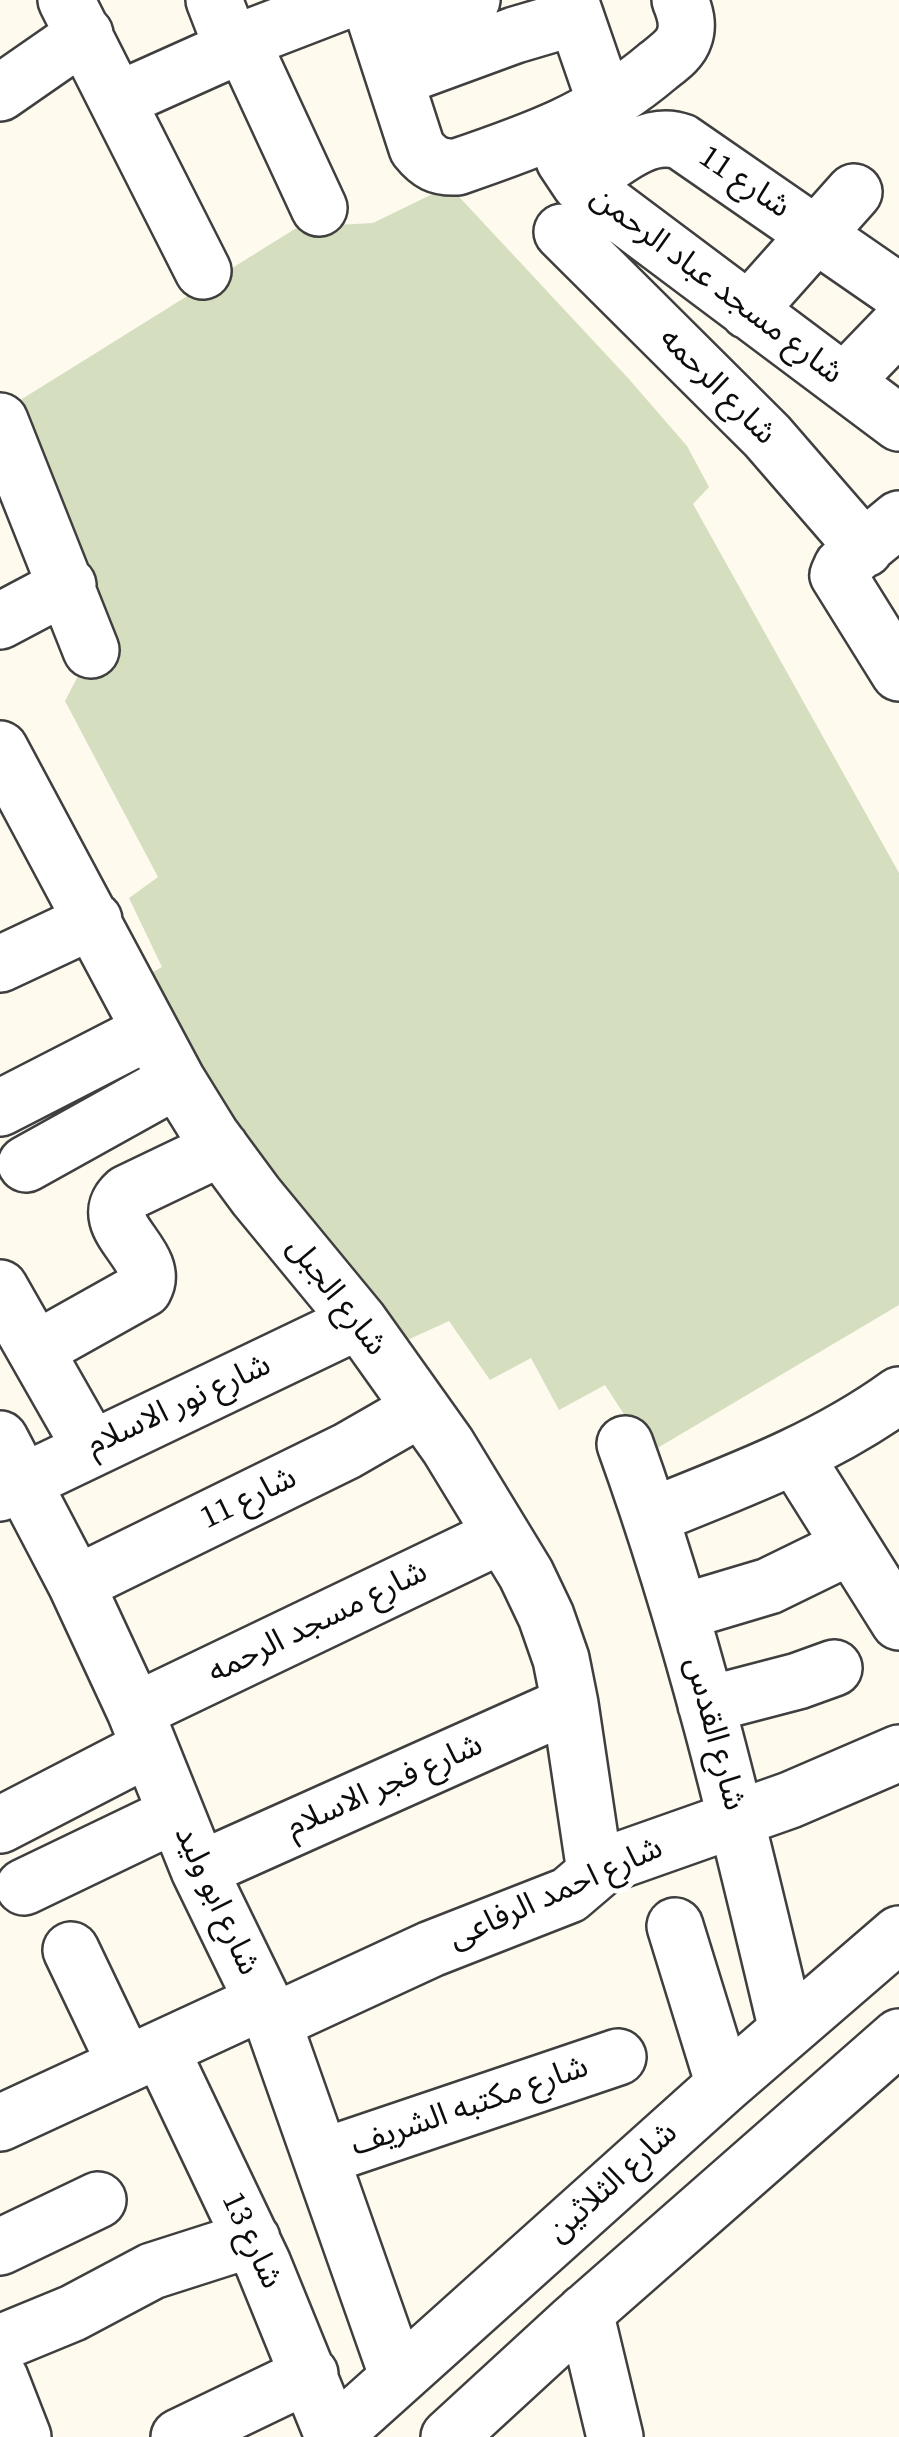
<!DOCTYPE html>
<html>
<head>
<meta charset="utf-8">
<style>
	body { margin:0 }
	canvas { display:block; background:#fefaed }
</style>
</head>
<body>
<canvas width="899" height="2437"></canvas>
<script>
const c = document.querySelector('canvas').getContext('2d');
c.lineJoin = 'round';
function fill(path, color) { c.fillStyle = color; c.fill(path, 'evenodd'); }
function trace(path, color, width, dash) { c.strokeStyle = color; c.lineWidth = width; c.lineCap = dash ? 'butt' : 'round'; c.setLineDash(dash || []); c.stroke(path); }
function drawText(font, color, halo, rows, align = 'center') {
  c.font = font + ' "Source Serif 4","Noto Sans Arabic",serif'; c.lineWidth = 10; c.setLineDash([]); c.textBaseline = 'middle'; c.strokeStyle = halo; c.fillStyle = color; for (const [text, x, y, turn = 0] of rows) {
    c.save(); c.translate(x, y); c.rotate((+turn || 0) * Math.PI / 180); c.textAlign = isNaN(turn) ? turn : align; if (halo) c.strokeText(text, 0, 0); c.fillText(text, 0, 0); c.restore();
  }
}
const cemetery = new Path2D(`
	M449,186L628,378L687,446L709,487L693,504L899,873V1305L649,1453L605,1385L559,1410L531,1358L490,1380L449,1321L379,1353L129,985L162,967L129,898L158,877L65,701L79,674L82,651L53,496L22,399L298,227L373,223Z`);
const minor = new Path2D(`
	M66,0L203,271
	M214,0L233,49
	M369,0L417,148C429,163 438,168 457,167C533,141 596,119 658,66C668,58 680,50 684,38C689,25 685,12 680,0
	M570,0L606,104
	M378,28L472,0
	M243,44L319,208
	M395,79L515,35L576,17
	M0,93L85,34
	M118,100L243,44L251,37L347,0
	M556,132L564,160L580,184L899,423
	M580,184C610,165 646,128 682,142L899,292
	M562,232L767,436L865,549
	M748,311L854,192
	M844,382L899,325
	M0,421L91,650
	M899,519L842,566L838,575L899,673
	M0,621L68,585
	M0,749L177,1080L211,1135L256,1196L359,1321L448,1446L526,1574L546,1616L561,1659L570,1704L595,1872
	M0,964L94,920
	M0,1108L150,1031
	M26,1164L177,1080
	M0,1288L91,1448
	M37,1349L144,1289C163,1255 91,1225 127,1193L221,1148
	M0,1439L76,1584L135,1711L199,1870L273,2022L398,2377
	M625,1444C694,1635 740,1832 787,2030
	M796,1458L899,1622
	M0,1493L359,1321
	M651,1516C738,1481 823,1450 899,1395
	M76,1584L347,1451L420,1409
	M682,1612L769,1586L851,1546
	M706,1705L798,1681L834,1668
	M135,1711L502,1535
	M0,1825L149,1748
	M199,1870L570,1704
	M24,1887L176,1814
	M675,1926L724,2085
	M71,1950L126,2065
	M273,2022L431,1949L569,1895L603,1866L790,1800L899,1753
	M161,2050L263,2264L333,2436
	M0,2123L262,2002
	M322,2157L618,2057
	M0,2247L98,2200
	M585,2312L615,2437
	M0,2343L73,2313L152,2271L252,2239
	M0,2378L23,2437
	M179,2437L310,2374
	M332,2437L724,2085L899,1934
	M449,2437L572,2324L899,2037`);
const streetNames = [
	["شارع 11",744,183,34],
	["شارع مسجد عباد الرحمن",716,286,37],
	["شارع الرحمه",717,387,45],
	["شارع الجبل",336,1297,52],
	["شارع نور الاسلام",179,1406,-25],
	["شارع 11",249,1499,-26],
	["شارع مسجد الرحمه",318,1623,-26],
	["شارع القدس",714,1734,75],
	["شارع فجر الاسلام",385,1787,-24],
	["شارع احمد الرفاعى",556,1894,-24],
	["شارع ابو وليد",216,1901,65],
	["شارع مكتبه الشريف",470,2107,-19],
	["شارع الثلاثين",613,2183,-42],
	["شارع 13",251,2241,65]
];
fill(cemetery, '#d5dfbf');
trace(minor, '#3f3f3f', 60);
trace(minor, '#fff', 55);
drawText('32px', '#0c0c0c', '#fff', streetNames);
</script>
</body>
</html>
